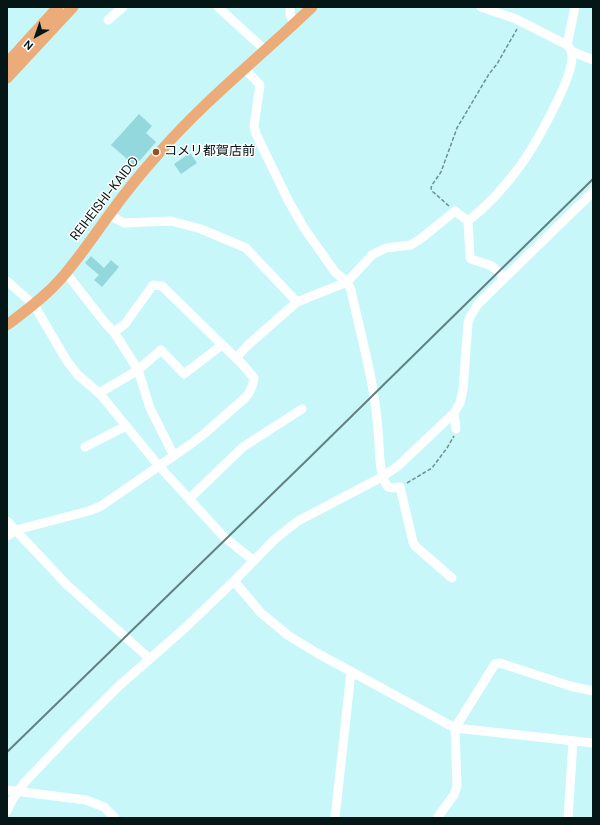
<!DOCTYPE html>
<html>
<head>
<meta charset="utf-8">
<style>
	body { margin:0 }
	#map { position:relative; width:600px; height:825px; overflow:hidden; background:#c8f7f9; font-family:"DM Sans",sans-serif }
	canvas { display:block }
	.frame { position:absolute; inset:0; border:8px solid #051617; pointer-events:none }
	.north { position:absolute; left:16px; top:16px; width:40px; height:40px; -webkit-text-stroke:3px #fff; paint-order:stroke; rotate:220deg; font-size:11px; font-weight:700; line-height:16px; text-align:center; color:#051617 }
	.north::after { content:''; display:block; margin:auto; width:14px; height:18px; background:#051617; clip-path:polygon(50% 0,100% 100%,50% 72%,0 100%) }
</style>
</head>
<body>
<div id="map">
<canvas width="600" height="825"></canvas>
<div class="frame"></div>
<div class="north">N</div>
</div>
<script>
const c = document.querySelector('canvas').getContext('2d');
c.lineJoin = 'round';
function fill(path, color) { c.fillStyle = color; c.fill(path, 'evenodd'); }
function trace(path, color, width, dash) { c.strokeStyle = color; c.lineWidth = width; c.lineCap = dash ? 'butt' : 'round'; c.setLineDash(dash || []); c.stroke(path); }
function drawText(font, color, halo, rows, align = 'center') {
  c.font = font + ' "DM Sans","Noto Sans JP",sans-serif'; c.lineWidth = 3; c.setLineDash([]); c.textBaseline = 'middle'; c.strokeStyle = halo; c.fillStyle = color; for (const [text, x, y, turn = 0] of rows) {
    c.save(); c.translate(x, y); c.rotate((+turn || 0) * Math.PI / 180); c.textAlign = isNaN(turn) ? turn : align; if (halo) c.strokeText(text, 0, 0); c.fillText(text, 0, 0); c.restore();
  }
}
const building = new Path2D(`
	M139,114L152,126L146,133L156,142L135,166L111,145Z
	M190,153L197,163L181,174L174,164Z
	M91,256L104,268L111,260L119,267L102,287L94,280L99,275L85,263Z`);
const path = new Path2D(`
	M449,206L432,191L431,188L432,185L441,172L457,128L489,74L497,64L517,29
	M407,483L432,468L447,448L454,436`);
const minor = new Path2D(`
	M218,7L265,50
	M290,7V15L295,23
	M481,7L516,19L567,45
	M108,20L123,7
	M571,51L593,60
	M245,69L260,85L254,126L256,134L289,202L304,228L335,272L347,282L372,255L386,248L411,245L423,237L455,211L468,221L470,257L471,259L492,266L505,278
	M109,215L124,223L171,221L201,229L246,248L297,302
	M468,221C487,206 503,189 517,170C532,151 574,78 572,55C572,51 570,48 567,45L575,7
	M7,281L34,305L67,361L78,375L100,394L159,466L223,536L254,561
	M114,332L138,370L150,408L174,456
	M236,358L248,345L297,302L347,282L351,290C361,337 375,383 378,431C380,447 378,475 388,487L392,488L400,487L413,542L415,546L452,578
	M99,393L138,370L161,350L184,374L222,345
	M454,413L456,429
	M85,447L126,426
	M189,499L243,447L302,409
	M7,521L67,585L150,659
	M7,536L16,530L89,511L101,506L191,444L205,433L245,398C251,392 253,386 254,378L243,365L162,286L153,285L125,324L114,332L106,324L66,273
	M234,581L261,613L289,636L317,653L455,728L593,743
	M7,790L86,800L104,807L115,818
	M7,811L11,802L24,783L65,740L120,685L185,628L234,581L275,539L298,521L382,477L398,466L454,413L460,403L463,390L468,323L470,317L478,304L593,192
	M335,818L351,672
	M437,818L454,795L457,786L455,728L495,664L500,663L570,686L593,691
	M568,818L573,741`);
const major = new Path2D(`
	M7,63L58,7
	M7,78L73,7
	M7,325C24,312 41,300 56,284C76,263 92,238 109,215C125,193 141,173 159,153C205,100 261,56 312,7`);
const rail = new Path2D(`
	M7,752L306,461L593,179`);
const markers = [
	[156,152,4,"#935020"]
];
const poiNames = [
	["コメリ都賀店前",164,152]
];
const streetNames = [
	["REIHEISHI-KAIDO",105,199,-52]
];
fill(building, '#92d8dc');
trace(path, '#6e9091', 1.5, [4, 2]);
trace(minor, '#fff', 9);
trace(major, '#ebac7a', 11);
trace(rail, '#618081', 2);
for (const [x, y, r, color] of markers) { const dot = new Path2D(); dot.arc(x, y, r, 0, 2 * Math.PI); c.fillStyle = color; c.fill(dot); trace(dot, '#fff', 1.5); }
drawText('13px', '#051617', '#fff', poiNames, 'left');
drawText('13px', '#051617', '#fff', streetNames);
</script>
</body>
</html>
